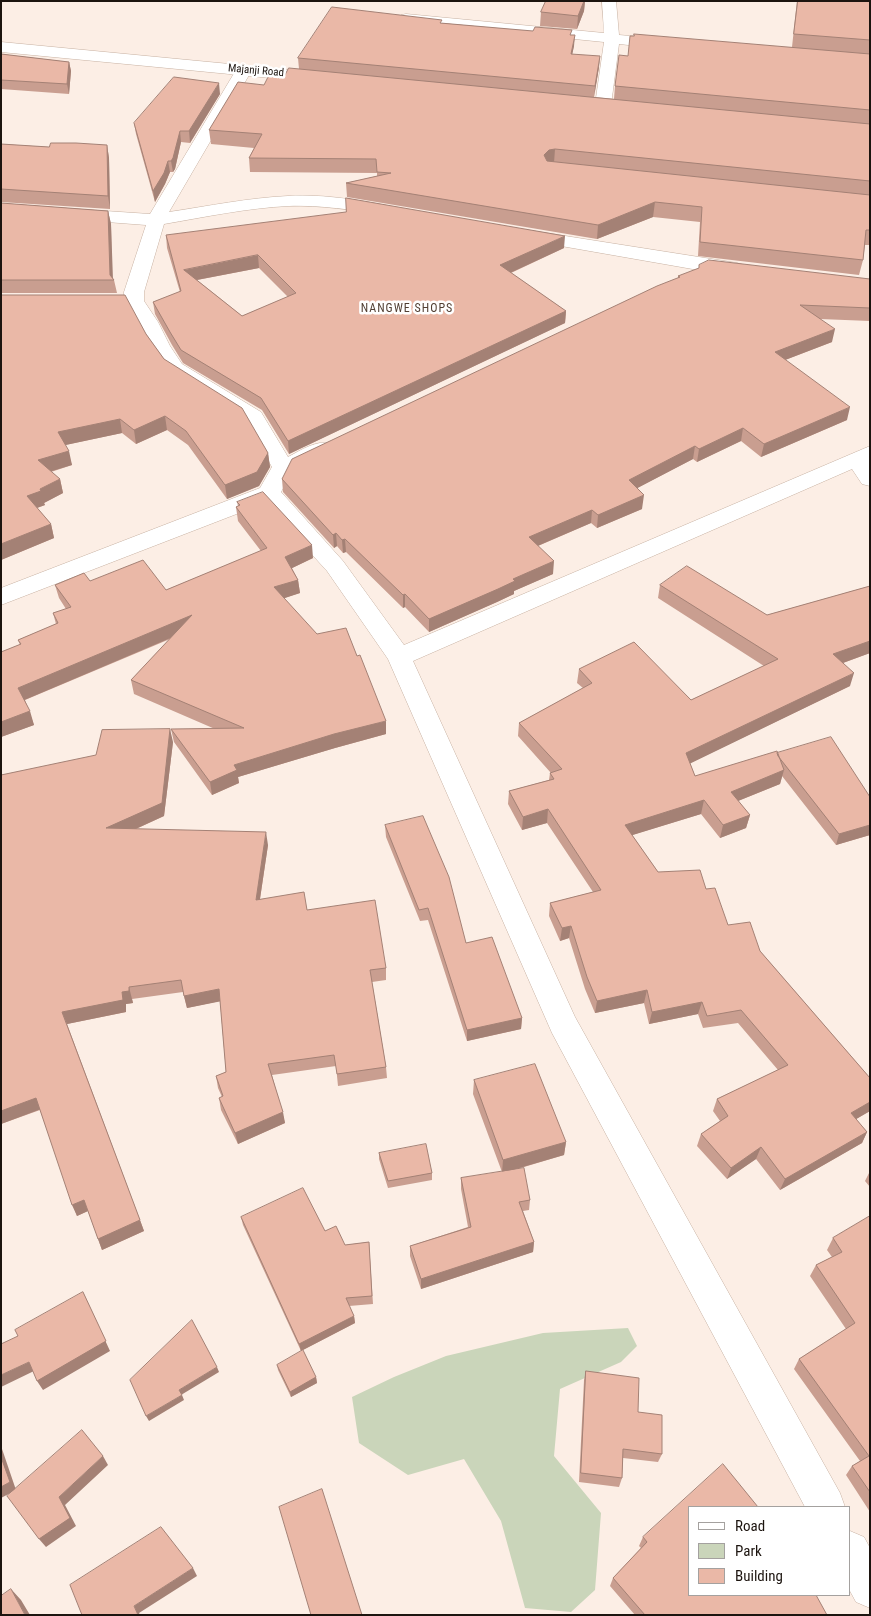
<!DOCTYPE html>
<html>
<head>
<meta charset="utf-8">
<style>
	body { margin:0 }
	#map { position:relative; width:871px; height:1616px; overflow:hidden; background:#fceee5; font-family:"Roboto Condensed",sans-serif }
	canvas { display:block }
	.frame { position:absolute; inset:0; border:2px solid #1c140f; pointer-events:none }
	.legend { position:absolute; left:688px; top:1506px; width:162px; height:90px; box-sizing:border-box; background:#fff; border:1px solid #a4a19f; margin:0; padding:6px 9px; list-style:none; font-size:15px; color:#1c140f }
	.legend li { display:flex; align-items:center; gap:10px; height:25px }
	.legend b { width:25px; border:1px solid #a4a19f }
</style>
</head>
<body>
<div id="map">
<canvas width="871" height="1616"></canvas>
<div class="frame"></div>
<ul class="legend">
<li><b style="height:6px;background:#fff"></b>Road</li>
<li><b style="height:14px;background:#cad5ba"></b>Park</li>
<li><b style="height:14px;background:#eab8a7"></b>Building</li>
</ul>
</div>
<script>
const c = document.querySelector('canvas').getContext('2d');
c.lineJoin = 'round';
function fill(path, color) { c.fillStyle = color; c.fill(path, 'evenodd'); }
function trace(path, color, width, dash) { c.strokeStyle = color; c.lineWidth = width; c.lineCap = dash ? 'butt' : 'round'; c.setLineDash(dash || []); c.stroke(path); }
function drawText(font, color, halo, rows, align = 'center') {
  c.font = font + ' "Roboto Condensed",sans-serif'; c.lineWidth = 5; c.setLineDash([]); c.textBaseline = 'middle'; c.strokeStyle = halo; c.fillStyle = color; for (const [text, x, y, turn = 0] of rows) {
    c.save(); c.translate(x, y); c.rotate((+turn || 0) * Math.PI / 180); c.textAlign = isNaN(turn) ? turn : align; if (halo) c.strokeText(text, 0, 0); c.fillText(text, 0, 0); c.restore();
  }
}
const green = new Path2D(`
	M628,1328L637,1346L621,1362L560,1389L554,1456L601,1513L595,1590L571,1612L525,1608L501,1521L464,1459L408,1475L359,1443L352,1397L394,1377L446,1356L543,1333Z`);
const minor = new Path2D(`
	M602,1H616L619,35L666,39L671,41L674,44L671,47L666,49L619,44L611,105L609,108H597L595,105L604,42L406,22L401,21L399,18L401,15L406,14L604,33Z
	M244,65L250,67L252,70L169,212C209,206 248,198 288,196C320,194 352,199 384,205L390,206L393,210L390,214L384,215C353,210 321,205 289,206C247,208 205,217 164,224L144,292V301L158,322L170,346L182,364L261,412L288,457C301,450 316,440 332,443L335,448L332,453L292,471L281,492L343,561L404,645L870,446V486L862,484L852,469L413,661L575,1017L840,1493L845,1507H805L552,1033L388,659L327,571L265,503L1,605V588L260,488L272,467L245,421L168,372L150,347L138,322L124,301V292L146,225L1,214V204L150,214L236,70L238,67Z
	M527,230L737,263L744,265L746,269L744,273L737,275L704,271L521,239L518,235L521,231Z
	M850,1531L864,1537L870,1548V1608L856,1602L850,1591Z`);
const secondary = new Path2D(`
	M1,42L323,73L329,75L331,78L329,81L323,83L1,52Z`);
const wall = new Path2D(`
	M546,1H585L584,11L577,29L540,26L541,12Z
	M797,1H870V245H865L863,260L859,275L698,256L700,222L653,217L597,239L347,197L346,183L377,176V173L250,172L249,158L254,148L211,144L209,130L264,85L299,69L298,58L442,23L572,35L574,46L572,54L599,67L594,97L614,99L615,86L628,56L792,47Z
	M1,54L69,62L71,71L69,94L1,89Z
	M220,94L190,143L181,142L175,169L173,172H170L165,184L155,202L136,134L134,123Z
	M1,144L49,147L107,145L109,158L110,209L1,202Z
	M1,203L108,211L111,224L112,277L114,280L117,293H1Z
	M166,235L564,248L511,273L566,311L565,323L289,454L262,410L183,363L172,345L155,314L153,302L180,292L167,248ZM259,268L288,297L242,316L197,280Z
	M678,276L870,279V321L820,319L832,342L785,360L847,420L761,457L741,441L697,462L693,459L637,488L642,509L597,528L591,523L538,546L553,574L514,591V594L497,602L429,632L405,607L403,608L346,552L343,553L337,546L334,548L283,492L282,479L678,278Z
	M1,295L146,334L164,359L268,453L270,467L259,486L227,499L188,445L167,430L136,444L122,433L65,445L72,465L51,472L60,479L63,493L44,503L45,505L37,508L51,524L54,538L1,560Z
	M237,502L313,558L292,568L298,580L300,593L284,598L386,734L335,748L238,777L239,783L212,795L174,742L171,729H215L134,694L131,680L170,639L25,700L34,725L1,737V652L20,645L18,640L56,624L53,613L66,609L59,598L55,585L90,581L166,590L261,551L238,521L236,507L238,506Z
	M660,585L767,615L870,586V653L843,663L850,686L690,763L695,776L777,753L870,797V835L836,845L782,776L780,784L738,801L750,815L746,828L720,838L701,814L632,835L658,872L706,889L728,925L760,951L870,1078V1111L856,1119L867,1132L862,1143L780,1190L756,1159L727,1179L697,1146L701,1134L720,1121L713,1111L717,1099L778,1070L738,1023L703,1028L698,1014L649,1024L644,1003L595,1013L585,989L569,938L560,941L549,916L550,903L593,892L547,823L522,830L508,804L509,791L549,780L550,773H551L518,736L519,723L583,688L577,683L579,669L691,700L764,666L658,598Z
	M173,742L164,816L136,829L268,845L260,899L307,910L386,968V980L372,982L386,1067L387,1078L338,1086L336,1066L272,1075L285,1123L238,1144L221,1110L219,1098L222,1097L218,1088L216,1076L226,1072L220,1001L187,1008L183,992L132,999L133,1003L126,1004V1012L67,1024L144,1231L102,1250L88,1211L77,1216L40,1110L1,1124V775Z
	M385,825L466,943L522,1018L521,1029L467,1041L428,920L420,921L386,837Z
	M474,1080L566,1142L564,1155L514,1170L530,1200L529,1210L523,1211L534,1242L533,1252L421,1289L410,1256V1246L468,1227L461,1189V1178L502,1172L473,1094Z
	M379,1153L432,1173V1180L388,1188L379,1159Z
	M870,1171V1187L865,1181Z
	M870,1216V1512L846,1475L852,1466L860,1461L794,1369L799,1359L846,1329L810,1276L816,1265L832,1257L827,1250L833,1238Z
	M241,1217L325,1231L345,1245L369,1242L373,1304L349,1306L354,1316L355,1323L301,1351L243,1225Z
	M277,1365L316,1377L317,1383L291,1397L278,1370Z
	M586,1371L638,1412L662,1454L658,1462L623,1458L622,1478L619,1487L579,1482L584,1380Z
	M643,1537L827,1615H635L610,1586L613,1578L641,1548L639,1546Z`);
const shadedWall = new Path2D(`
	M584,1H585L584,11L577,29L578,16Z
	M575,35L574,46L570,65L571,54Z
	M600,56L599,67L594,97L595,86Z
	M69,62L71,71L69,94L67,84Z
	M219,83L220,94L190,143L189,131Z
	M180,131L181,142L175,169L173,172L171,161Z
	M107,145L109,158L110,209L108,196Z
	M555,149L554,163L544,169V155L549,150Z
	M168,161L170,172L165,184L155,202L153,191Z
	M655,202L653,217L597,239L598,225Z
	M108,211L111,224L113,280L110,275Z
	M565,236L564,248L499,278L500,265Z
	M258,255L259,268L186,282L184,270Z
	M566,311L565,323L289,454L288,441Z
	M835,329L832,342L772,365L775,352Z
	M850,407L847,420L761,457L764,444Z
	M165,416L167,430L136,444L134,430Z
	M120,419L122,433L61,446L58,432Z
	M743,428L741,441L697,462L699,449Z
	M695,446L693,459L628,493L629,480Z
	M69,451L72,465L42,474L38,460Z
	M268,453L270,467L259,486L227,499L225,485Z
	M60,479L63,493L44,503L45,505L31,510L27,496Z
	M644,495L642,509L597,528L598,515Z
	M592,510L591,523L528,550L529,537Z
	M51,524L54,538L1,560V544Z
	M336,533L337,546L334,548L333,535Z
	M345,539L346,552L343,553L342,540Z
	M312,545L313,558L286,571L285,557Z
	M554,561L553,574L514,591V594L497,602L429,632V619L513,579Z
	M298,580L300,593L276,601L274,587Z
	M405,594V607L403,608V595Z
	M192,615L194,628L22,701L18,688Z
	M870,641V653L829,668L833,654Z
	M854,673L850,686L683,767L686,753Z
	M30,711L34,725L1,737V722Z
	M386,721V734L335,748L238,777L239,783L212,795L210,782L234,765L334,734Z
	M170,729L173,742L164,816L109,841L106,828Z
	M784,770L780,784L728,805L731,792Z
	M704,800L701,814L623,838L625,825Z
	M548,809L547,823L522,830L523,817Z
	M750,815L746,828L720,838L723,825Z
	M870,825V835L836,845L839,834Z
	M266,832L268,845L258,912L256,900Z
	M571,926L569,938L560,941L562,928Z
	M129,987L133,1003L126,1004V1012L67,1024L62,1012L122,992Z
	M219,989L222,1001L187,1008L184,996Z
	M647,990L644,1003L595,1013L597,1001Z
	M702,1002L698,1014L649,1024L652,1012Z
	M522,1018L521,1029L467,1041V1030Z
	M36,1098L41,1109L1,1124V1111Z
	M870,1102V1111L846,1125L851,1113Z
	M283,1112L285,1123L238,1144L235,1133Z
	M867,1132L862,1143L780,1190L785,1179Z
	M566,1142L564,1155L502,1173L503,1160Z
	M761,1147L756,1159L727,1179L731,1168Z
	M84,1200L88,1211L77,1216L72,1205Z
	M140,1220L144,1231L102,1250L98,1239Z
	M534,1242L533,1252L421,1289V1279Z
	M83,1292L110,1351L43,1390L37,1381Z
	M354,1316L355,1323L301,1351L299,1344Z
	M29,1362L34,1371L1,1387V1375Z
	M217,1367L219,1372L181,1395L179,1390Z
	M316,1377L317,1383L291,1397L290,1392Z
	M182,1395L184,1400L149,1421L146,1416Z
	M1,1446L16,1490L1,1498Z
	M103,1456L108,1465L65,1505L76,1526L46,1547L39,1539L59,1497Z
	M193,1568L197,1576L139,1613L140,1615H138L134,1606Z
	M11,1589L21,1600L30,1615H25Z`);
const building = new Path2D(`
	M546,1H584L578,16L541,12Z
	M798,1H870V40L794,34Z
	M332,7L442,20L440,23L533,31L535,27L572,30L570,35H575L571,54L600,56L595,86L298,58Z
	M634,34L870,54V110L615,86L619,55L628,56L630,36H634Z
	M1,54L69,62L67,84L1,80Z
	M289,68L870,124V181L555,149L549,150L544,155L547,161L870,195V230H866L863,260L700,242L702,207L655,202L598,225L346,183L391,173L377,172L376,159L249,158L262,134L209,130L238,82L264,85L269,75L284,76Z
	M174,77L219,83L189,131H180L173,158L171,161H168L164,173L153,191L134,123Z
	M51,143H76L107,145L108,196L1,189V144L49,147Z
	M346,198L565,236L500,265L566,311L288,441L261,398L181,350L170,332L153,302L181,291L166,235L346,212ZM258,255L296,293L242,316L184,270Z
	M1,203L108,211L110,275L114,280H1Z
	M709,260L870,279V308L800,305L835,329L775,352L850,407L764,444L743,428L699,449L695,446L629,480L644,495L598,515L592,510L529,537L554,561L513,579L515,581L498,589L429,619L405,594L403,595L345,539L342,540L336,533L333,535L282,479L292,459L657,286L680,277L678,276L699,268V265Z
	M1,295H125L146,334L164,359L242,408L268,453L257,472L225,485L186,431L165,416L134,430L120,419L58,432L69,451L38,460L60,479L40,489L41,491L27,496L51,524L1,544Z
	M263,492L312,545L285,557L298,580L274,587L317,634L346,628L357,656L360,655L386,721L334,734L234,765L237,770L210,782L171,729L244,728L131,680L192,615L18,688L30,711L1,722V652L21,644L18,640L58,623L53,613L71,607L55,585L84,573L90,581L143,560L166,590L267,548L236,507L240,505L237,502Z
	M687,566L767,615L870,586V641L833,654L854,673L686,753L695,776L777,751L784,770L731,792L750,815L723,825L704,800L625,825L658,872L700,870L706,889L715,888L728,925L750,922L760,951L870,1078V1102L851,1113L867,1132L785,1179L761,1147L731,1168L701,1134L728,1116L717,1099L788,1065L741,1010L707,1016L702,1002L652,1012L647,990L597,1001L587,977L571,926L562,928L550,903L601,890L548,809L523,817L509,791L554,779L550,773L562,769L519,723L592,683L579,669L634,642L691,700L778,659L660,585Z
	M170,729L162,803L106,828L266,832L256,900L304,892L307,910L375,900L386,968L370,970L386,1067L337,1074L334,1055L268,1064L283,1112L235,1133L219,1098L223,1096L216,1076L226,1072L219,989L184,996L181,980L129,987V991L122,992L123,1000L62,1012L140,1220L98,1239L84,1200L72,1205L36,1098L1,1111V775L96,755L102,730Z
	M831,737L870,797V825L839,834L778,756L777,753Z
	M423,816L449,877L466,943L492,937L522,1018L467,1030L428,908L419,910L385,825Z
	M535,1064L566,1142L503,1160L474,1080Z
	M426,1144L432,1173L388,1181L379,1153Z
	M524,1168L530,1200L519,1202L534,1242L421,1279L410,1246L471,1227L461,1178Z
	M303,1188L325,1231L336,1226L345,1245L369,1242L372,1296L346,1298L354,1316L299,1344L241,1217Z
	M870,1216V1492L852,1466L869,1456L799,1359L855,1323L816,1265L842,1252L833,1238Z
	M83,1292L106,1341L37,1381L29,1362L1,1375V1344L18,1336L15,1330Z
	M192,1320L217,1367L179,1390L182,1395L146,1416L130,1380Z
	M303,1350L316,1377L290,1392L277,1365Z
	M586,1371L639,1378L638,1412L662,1415V1454L623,1449L622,1478L581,1473Z
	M82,1430L103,1456L59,1497L70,1518L39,1539L7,1496Z
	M1,1457L10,1482L1,1487Z
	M723,1464L758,1507H690V1595H816L827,1615H645L613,1578L647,1542L643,1537Z
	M322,1489L362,1615H311L279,1507Z
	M161,1527L193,1568L134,1606L138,1615H82L70,1585Z
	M11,1589L25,1615H1V1596Z`);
const farStreetnames = [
	["Majanji Road",256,71,5]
];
const farQuarternames = [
	["NANGWE SHOPS",407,309]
];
fill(green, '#cad5ba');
trace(minor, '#c7b1a2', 1);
trace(secondary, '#c7b1a2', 1);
fill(minor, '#fff');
fill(secondary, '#fff');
fill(wall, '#c99e90');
fill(shadedWall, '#a48175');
fill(building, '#eab8a7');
trace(building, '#a48175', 1);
drawText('11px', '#1c140f', '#fff', farStreetnames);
c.letterSpacing = '1px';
drawText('12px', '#513f33', '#fff', farQuarternames);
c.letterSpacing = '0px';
</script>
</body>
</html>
